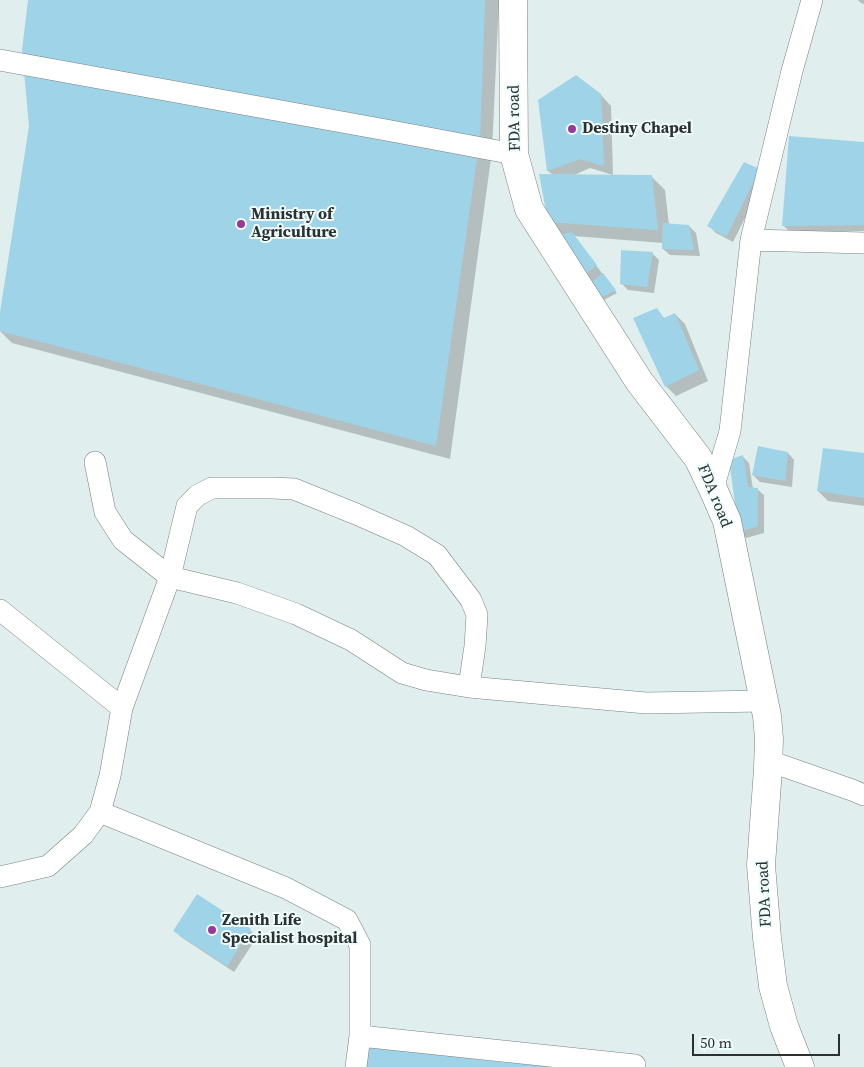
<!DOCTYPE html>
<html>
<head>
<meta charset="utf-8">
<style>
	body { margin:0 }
	#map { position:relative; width:864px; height:1067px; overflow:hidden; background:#e1eeee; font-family:"Source Serif 4",serif }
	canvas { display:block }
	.scale { position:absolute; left:692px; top:1034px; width:148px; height:22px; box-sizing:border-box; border:2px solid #2b3030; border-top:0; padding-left:6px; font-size:15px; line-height:18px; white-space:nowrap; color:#2b3030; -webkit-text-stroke:4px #eefcfb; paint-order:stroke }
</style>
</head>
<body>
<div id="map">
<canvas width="864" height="1067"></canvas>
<div class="scale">50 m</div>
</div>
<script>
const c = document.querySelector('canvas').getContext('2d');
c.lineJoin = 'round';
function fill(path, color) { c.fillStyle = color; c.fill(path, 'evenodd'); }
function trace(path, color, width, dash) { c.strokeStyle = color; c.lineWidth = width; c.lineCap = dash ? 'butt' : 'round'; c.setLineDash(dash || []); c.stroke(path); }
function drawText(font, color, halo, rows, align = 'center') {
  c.font = font + ' "Source Serif 4",serif'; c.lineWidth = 4; c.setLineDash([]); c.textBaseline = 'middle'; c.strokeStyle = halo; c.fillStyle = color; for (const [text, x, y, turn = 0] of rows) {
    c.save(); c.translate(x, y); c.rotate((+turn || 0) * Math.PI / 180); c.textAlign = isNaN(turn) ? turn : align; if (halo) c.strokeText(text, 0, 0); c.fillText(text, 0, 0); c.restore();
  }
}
const shadow = new Path2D(`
	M29,0H499L492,151L450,459L12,343L0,331V320L30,126Z
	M858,0H864V4L861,3Z
	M601,95L611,106L613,175L590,168L572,176H651L665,190L669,225L689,226L696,233L700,256L670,255L663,249V243L574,236L617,293L600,302L564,236L549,221L553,175L548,171L540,101Z
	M864,144V231L790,232L783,225Z
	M744,164L766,176L733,242L716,233L709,226Z
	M652,253L659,260L654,293L628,290L621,283Z
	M657,310L665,319L675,314L685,324L708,381L676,396L666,386Z
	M788,453L794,460L792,487L760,482L753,475Z
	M864,455V506L828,501L818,491Z
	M742,456L749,463L753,489H757L764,495V533L746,538L740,531Z
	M197,896L250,930L257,937L234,972L181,937L175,931Z`);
const building = new Path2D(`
	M28,0H485L480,137L436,446L0,331V312L29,126L22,50Z
	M576,75L601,94L604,166L580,159L547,171L538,100Z
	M789,136L864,142V225L782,226Z
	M744,162L760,169L726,237L707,226Z
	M539,174L652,175L658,230L548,222Z
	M663,223L689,225L694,250L662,249Z
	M572,232L597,265L582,277L557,236Z
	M621,250L653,252L647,287L620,284Z
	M603,273L616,290L596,300L589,284Z
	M657,308L664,318L675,313L699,370L665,387L633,318Z
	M758,446L788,452L785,481L752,475Z
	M823,448L864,453V498L817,491Z
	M743,455L748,487L758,488V526L739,532L729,460Z
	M197,894L251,929L227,966L173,931Z
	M367,1044L500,1062L551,1066V1067H364Z`);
const street = new Path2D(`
	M0,60L386,130L514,154
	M751,240L792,71L812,0
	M95,462L105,512L123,540L170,577L237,593L296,614L351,640L402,673L426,680L469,687L646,703L764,701
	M713,489L730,431L751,240L864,243
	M0,610L122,708
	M769,761L852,790L864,795
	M100,812L286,888L347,920L360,945V1036L356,1067
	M0,877L48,866L83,835L100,812L110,776L122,708L170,577L187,506L198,495L212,488H272L294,489L356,514L406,536L437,555L471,600L477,615L475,646L469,687
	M360,1036L635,1065`);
const secondary = new Path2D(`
	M513,0L514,154L529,209L639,381L698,458L713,489L727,521L767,716L769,738L768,769L761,865L767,938L773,986L784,1026L800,1067`);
const markers = [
	[572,129,5,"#9a379d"],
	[241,224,5,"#9a379d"],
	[212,930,5,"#9a379d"]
];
const streetNames = [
	["FDA road",515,118,-91],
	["FDA road",714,496,68],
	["FDA road",765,894,-93]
];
const poiNames = [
	["Destiny Chapel",582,129],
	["Ministry of",251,215],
	["Agriculture",251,233],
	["Zenith Life",222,921],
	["Specialist hospital",222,939]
];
fill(shadow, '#0003');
fill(building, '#9fd4e8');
trace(street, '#768282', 22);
trace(secondary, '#768282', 29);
trace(street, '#fff', 21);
trace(secondary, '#fff', 28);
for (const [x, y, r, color] of markers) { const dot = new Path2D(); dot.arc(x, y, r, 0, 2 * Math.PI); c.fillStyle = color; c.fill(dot); trace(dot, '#eefcfb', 2); }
drawText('16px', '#2b3030', '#eefcfb', streetNames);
drawText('bold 16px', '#2b3030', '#eefcfb', poiNames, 'left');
</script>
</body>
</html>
